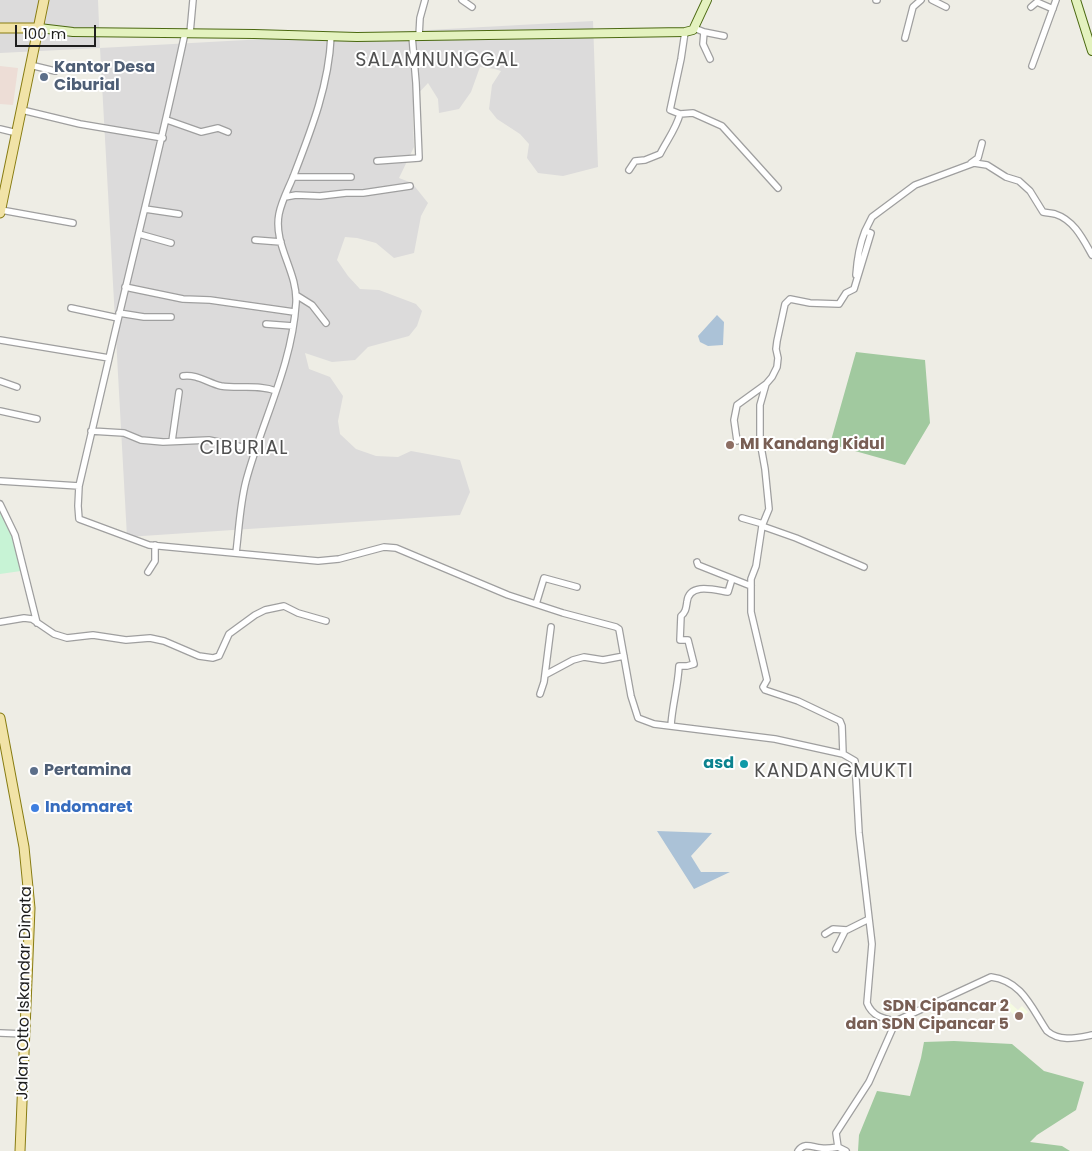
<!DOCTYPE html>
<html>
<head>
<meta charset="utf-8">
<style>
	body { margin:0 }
	#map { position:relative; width:1092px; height:1151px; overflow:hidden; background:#eeede5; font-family:Poppins,sans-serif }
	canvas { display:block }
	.scale { position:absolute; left:15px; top:25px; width:81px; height:22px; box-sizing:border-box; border:2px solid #1e1e1e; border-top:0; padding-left:6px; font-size:15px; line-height:18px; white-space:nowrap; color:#1e1e1e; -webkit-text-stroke:4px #fff; paint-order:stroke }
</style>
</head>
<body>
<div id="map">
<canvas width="1092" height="1151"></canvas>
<div class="scale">100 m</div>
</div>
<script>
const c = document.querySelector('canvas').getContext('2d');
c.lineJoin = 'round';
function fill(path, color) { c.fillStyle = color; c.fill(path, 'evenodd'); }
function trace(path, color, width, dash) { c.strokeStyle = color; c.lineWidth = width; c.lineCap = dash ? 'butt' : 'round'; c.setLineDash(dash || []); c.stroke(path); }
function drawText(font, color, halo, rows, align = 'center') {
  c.font = font + ' Poppins,sans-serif'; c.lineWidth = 4; c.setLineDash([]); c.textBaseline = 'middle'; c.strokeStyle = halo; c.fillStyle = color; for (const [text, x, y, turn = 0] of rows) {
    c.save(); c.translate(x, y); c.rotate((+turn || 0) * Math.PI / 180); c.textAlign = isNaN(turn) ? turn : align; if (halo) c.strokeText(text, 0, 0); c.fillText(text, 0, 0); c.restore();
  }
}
const residential = new Path2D(`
	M0,0H98L100,48L593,21L598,167L563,176L538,173L527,158L529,144L520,134L497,119L489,109L492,85L501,71L495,69L480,67L471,92L459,109L439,113L438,99L428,83L414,98L413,119L414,147L399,178L412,183L428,203L421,216L414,253L394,258L376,243L357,238L345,237L337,260L348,276L360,289L379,290L416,304L422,311L417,326L409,336L368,347L355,360L332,362L305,353L309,369L330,377L343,396L338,421L340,434L356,449L376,456L398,457L411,451L460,460L470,492L460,515L127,537L100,48L0,53Z`);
const commercial = new Path2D(`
	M0,66L18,68L13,105L0,104Z`);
const education = new Path2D(`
	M1010,1003L1018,1010L1022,1006L1028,1012L1019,1020L1006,1007Z`);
const forest = new Path2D(`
	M856,352L925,360L930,423L905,465L830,444Z
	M954,1041L1012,1044L1044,1071L1084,1082L1076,1110L1037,1135L1030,1142L1062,1146L1070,1151H858L859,1135L877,1091L910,1096L921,1058L924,1042Z`);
const park = new Path2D(`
	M0,512L14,541L21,571L0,574Z`);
const water = new Path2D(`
	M717,315L724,322L723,345L708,346L700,342L698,336Z
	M657,831L712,833L691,856L701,872H730L694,889Z`);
const street = new Path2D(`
	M462,0L472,7
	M876,0H877
	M932,0L946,7
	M1031,7L1037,2L1053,9
	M694,28L704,32L703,44L710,59
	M685,32L681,59L670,110L680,114L693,113L722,126L778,188
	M704,32L724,36
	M190,33L193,0
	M419,36L420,18L425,0
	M905,38L913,7L921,0
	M30,65L55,71
	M1032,66L1056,0
	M22,110L80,124L163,138
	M167,120L201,132L218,128L228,132
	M0,129L17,133
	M377,161L419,158L416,83L412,36
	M971,163L978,158L982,143
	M629,170L635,161L645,160L660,154C667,140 676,129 680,114
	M293,177H351
	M285,197L296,195L320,196L346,193H363L410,186
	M145,209L179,214
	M1,210L73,223
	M139,234L171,243
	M255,240L281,242
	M856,275C857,260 859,246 865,231
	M125,287L183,299L210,300L294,312
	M296,295L312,305L326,323
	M71,308L118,318
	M119,313L144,317H171
	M266,324L293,326
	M0,340L109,358L79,486L0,481
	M109,358C134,250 162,142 185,33
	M183,376C197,374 208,383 221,386C239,389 259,384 276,391
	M0,381L17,387
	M0,411L37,419
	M91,431L124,433L141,440L163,442L209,440L256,450
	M172,441L179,392
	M737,441L734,420L737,405L766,384
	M79,486L78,506L79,519L149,545L318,561L339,559L384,547L396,548L508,595L563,613L616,627L619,629L631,696L638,718L654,724L775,739L843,754L855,761L859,833L872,944L867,1003C872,1016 883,1019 896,1021L991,977C1022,981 1031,1007 1047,1031C1060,1042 1076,1038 1092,1035
	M0,504L15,535L37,623
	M742,518L763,524
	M762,526L796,538L864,567
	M236,553C239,529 240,504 246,481C262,421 292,366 296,303C298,272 273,245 279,214C282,199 290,186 295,172C312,128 329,84 331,36
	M697,562L698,565L751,586
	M148,572L155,561V545
	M536,604L544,578L577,587
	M0,622L24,618L32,619L54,634L67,638L93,635L126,640L150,638L164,641L199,656L213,658L219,656L229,634L255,615L265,610L284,606L298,613L326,621
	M545,675L573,660L584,657L603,660L624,656
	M540,694L544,682L551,627
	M671,726C672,706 678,687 679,666H687L694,664L688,640H680L681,616C686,612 686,608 687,602C689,582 715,590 728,592L732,579
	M843,754L842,726L840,721L798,701L765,690L763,687L767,680L751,612V579L756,566L762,526L769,509L765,469L760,441V405L766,384L772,377L777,367L778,358L776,349L777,341L785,304L790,299L810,303L839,304L846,293L854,289L871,233L865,231L872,217L915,185L974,163L987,165L1006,177L1019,181L1030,191L1043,212C1047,213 1051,213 1055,214C1074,220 1083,239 1092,255
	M825,934L833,929L847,930L869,919
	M836,949L845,931
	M0,1033L25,1034
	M798,1151C804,1142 812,1147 821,1148C827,1149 832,1148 838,1147
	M846,1151L838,1147L836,1133L869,1082L896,1021`);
const secondary = new Path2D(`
	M1076,0L1092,51
	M39,28L73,32L254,34L357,37L685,32L693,30L707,0`);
const primary = new Path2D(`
	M0,28H39
	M0,213L44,0
	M0,718L24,847L30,908L20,1151`);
const markers = [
	[44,77,5,"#5c6f8a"],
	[730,445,5,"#8d6e63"],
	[744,764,5,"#0f9aa8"],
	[34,771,5,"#5c6f8a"],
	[35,808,5,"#3f7fe0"],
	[1019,1016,5,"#8d6e63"]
];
const serviceNames = [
	["Kantor Desa",54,68],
	["Ciburial",54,86],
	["Pertamina",44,771]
];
const educationNames = [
	["MI Kandang Kidul",740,445],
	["SDN Cipancar 2",1009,1007,"right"],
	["dan SDN Cipancar 5",1009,1025,"right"]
];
const cultureNames = [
	["asd",734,764]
];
const shopNames = [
	["Indomaret",45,808]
];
const streetNames = [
	["Jalan Otto Iskandar Dinata",25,993,-89]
];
const quarterNames = [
	["SALAMNUNGGAL",437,61],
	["CIBURIAL",244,449],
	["KANDANGMUKTI",834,772]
];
fill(residential, '#dcdbdb');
fill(commercial, '#edddd6');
fill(education, '#f5fbe1');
fill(forest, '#a1c99f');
fill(park, '#c7f3d5');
fill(water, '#abc2d7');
trace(street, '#9f9f9f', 8);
trace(secondary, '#4b6911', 10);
trace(primary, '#887c11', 11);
trace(street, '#fff', 5.5);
trace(secondary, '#e4f2bf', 8);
trace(primary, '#f1e3a7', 9);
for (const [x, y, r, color] of markers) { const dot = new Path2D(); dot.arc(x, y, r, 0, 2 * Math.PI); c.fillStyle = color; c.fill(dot); trace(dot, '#fff', 2); }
drawText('bold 16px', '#4e5e75', '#fff', serviceNames, 'left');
drawText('bold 16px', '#785e54', '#fff', educationNames, 'left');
drawText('bold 16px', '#0d838f', '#fff', cultureNames, 'right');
drawText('bold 16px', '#366cbe', '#fff', shopNames, 'left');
drawText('16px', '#1e1e1e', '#fff', streetNames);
c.letterSpacing = '1px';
drawText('19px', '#515151', '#fff', quarterNames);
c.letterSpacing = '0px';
</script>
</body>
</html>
